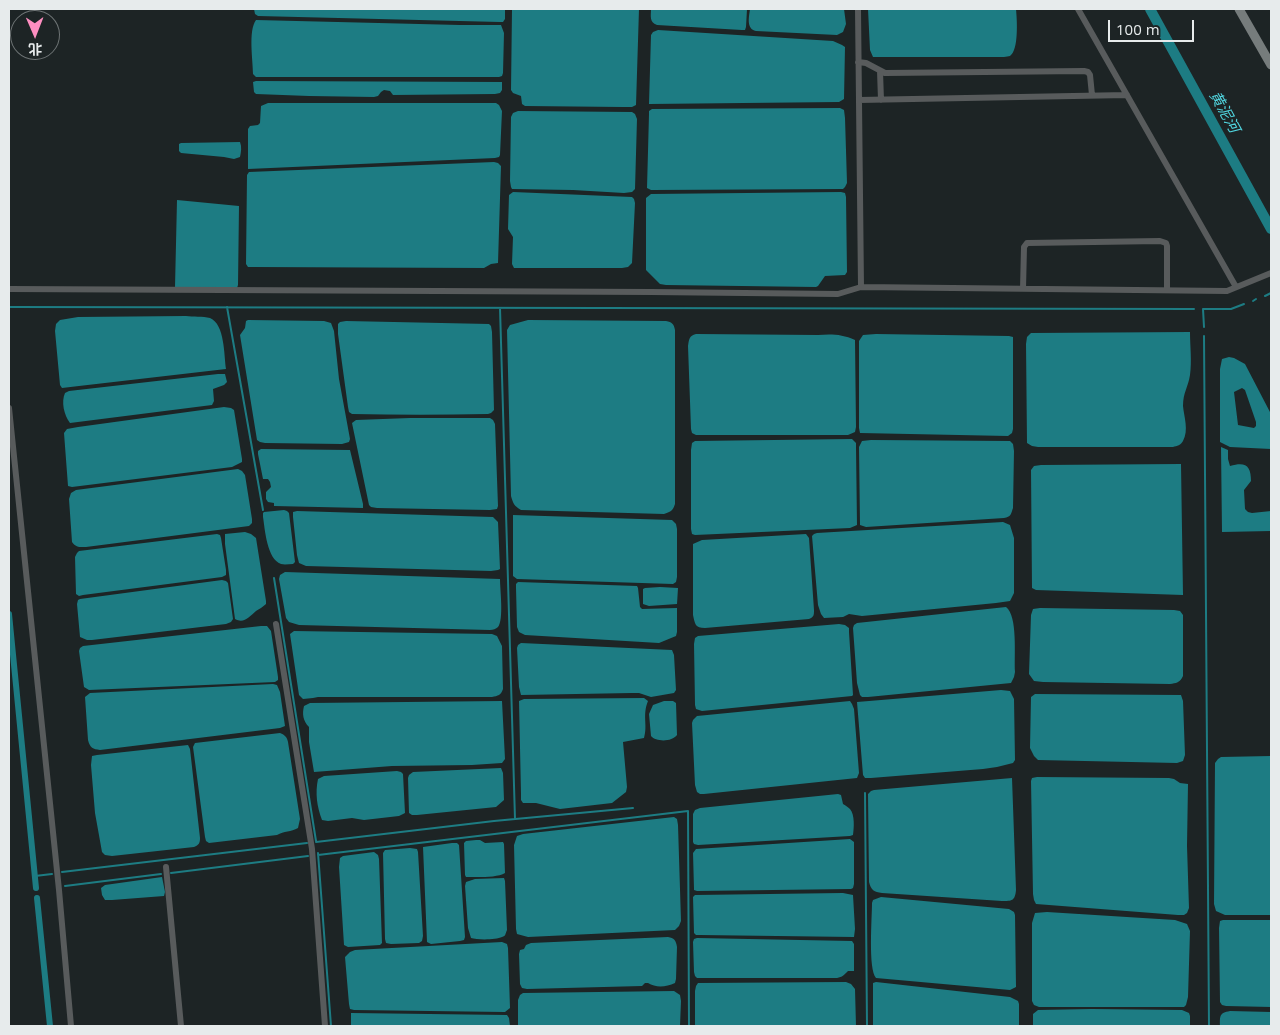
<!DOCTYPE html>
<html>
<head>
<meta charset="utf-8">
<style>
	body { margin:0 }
	#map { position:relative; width:1280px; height:1035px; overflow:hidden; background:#1d2425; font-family:"Open Sans","Noto Sans SC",sans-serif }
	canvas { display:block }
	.frame { position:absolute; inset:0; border:10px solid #e7ebec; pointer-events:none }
	.north { position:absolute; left:10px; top:10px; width:50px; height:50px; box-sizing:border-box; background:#1d2425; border:1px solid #6e7475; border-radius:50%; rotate:179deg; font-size:14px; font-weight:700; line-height:20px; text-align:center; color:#e7ebec }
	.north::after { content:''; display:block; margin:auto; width:18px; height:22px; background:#fd8ec0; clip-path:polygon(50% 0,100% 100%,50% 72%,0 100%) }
	.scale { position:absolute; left:1108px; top:20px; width:86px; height:22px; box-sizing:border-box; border:2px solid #e7ebec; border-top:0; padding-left:6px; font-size:15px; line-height:18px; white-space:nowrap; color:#e7ebec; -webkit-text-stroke:4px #1d2425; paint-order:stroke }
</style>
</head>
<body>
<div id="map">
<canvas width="1280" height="1035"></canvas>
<div class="frame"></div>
<div class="north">北</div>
<div class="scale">100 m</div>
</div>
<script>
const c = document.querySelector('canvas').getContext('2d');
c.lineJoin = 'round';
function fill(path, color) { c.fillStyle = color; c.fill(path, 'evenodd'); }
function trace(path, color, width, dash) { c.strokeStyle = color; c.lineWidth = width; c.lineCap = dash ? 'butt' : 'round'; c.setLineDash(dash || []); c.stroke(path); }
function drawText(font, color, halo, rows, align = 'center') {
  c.font = font + ' "Open Sans","Noto Sans SC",sans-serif'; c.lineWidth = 5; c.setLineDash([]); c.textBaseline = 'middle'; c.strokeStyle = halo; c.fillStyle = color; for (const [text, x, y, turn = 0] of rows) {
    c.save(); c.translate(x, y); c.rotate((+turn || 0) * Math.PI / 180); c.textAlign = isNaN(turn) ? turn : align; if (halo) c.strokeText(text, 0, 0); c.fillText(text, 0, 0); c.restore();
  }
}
const water = new Path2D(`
	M254,9H505V19L503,22H500L258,16L255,14Z
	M512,9H639L636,105L632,107H622L525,106L522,104L521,96L513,93L511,90Z
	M651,9H747L746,27L745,30H742L657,25C649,22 651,16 651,9Z
	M750,9H844L846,24L843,32L837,35L756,31C746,29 749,17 750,9Z
	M868,9H1016C1017,19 1019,50 1010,56C1007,57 1001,57 998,57H873L870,50Z
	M256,20L460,25H501L504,33L503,73L502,76L499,77H256L253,74C253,60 248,31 256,20Z
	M658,30L833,41L842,45L845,47L844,99L839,102L649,104L651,35L653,32Z
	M256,81L502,82V90L500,93L495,94L393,95L390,91L384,90L381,92L378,96L374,97L309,96L256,94L254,92L253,82Z
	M268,103H496L499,105L502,111L500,155L499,157L495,158L248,169V129L250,126L258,125L260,123L261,106Z
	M840,108L844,110L845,118L847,183L845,187L843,189L651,190L647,188L649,114V111L652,109Z
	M518,111L632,112L635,114L637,119L635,189L632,192L624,193L573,190L512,189L511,187L510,181L511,117L513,113Z
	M240,142C242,147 241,152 240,157L234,159L224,157L181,153L179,151V144L181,143Z
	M494,162L498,163L501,166L498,263L491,264L484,268L254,267H248L246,264L247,175L249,172Z
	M513,192L632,197L634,199L635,203L632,263L628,267L622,268H514L512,264L513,237L508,229L509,195Z
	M841,192L845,193L846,197L847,272L845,275L825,276L818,286L816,287L666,285L660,284L646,270V198L651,194Z
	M177,200L239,206L238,285L237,288L175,287Z
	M186,316C193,317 203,316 210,318C225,324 224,356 226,369L79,386L62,388L60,385L55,331L56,324L60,320L78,317Z
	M248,320L324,321L331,323L334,331L339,379L350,439L349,442L342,444L265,443L260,442L257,440L240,335L245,328L246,321Z
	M528,320L666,321C672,322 674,324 675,330V504C673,511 670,512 664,514L521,510C514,506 513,503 511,496L507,330L510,325Z
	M346,321L489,324L491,326L492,332L494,410L491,413L488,414C442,415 397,415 352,414L349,412L348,407L338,334V324L340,322Z
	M1190,332C1190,346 1192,361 1190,375C1188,388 1183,392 1183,406C1184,417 1189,430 1183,441C1181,445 1177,446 1173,447H1038L1032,446L1027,443L1026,344L1027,337L1031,333Z
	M696,334L818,335C831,334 842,334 855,340L856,427L855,432L848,435H696L692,433L691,429L688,346C689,339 689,336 696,334Z
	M876,334L1009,336L1013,337V429L1012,433L1008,436L860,433L859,428V341L863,335Z
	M1229,357L1234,358L1245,364L1271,414V449L1230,447L1220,442V369L1222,359ZM1242,388L1245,390L1256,422V426L1254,428L1238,425L1234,392Z
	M218,374H225L227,382L224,385L213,389L214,401L212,405L70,423C64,415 61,402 65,393L69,391Z
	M224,407L231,408L234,410L242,459V462L232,467L72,487L68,486L64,433L67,429L78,427Z
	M410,418H490L493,420L495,424L498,506L497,509L490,510L377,508L371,507L369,505L352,423L356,420Z
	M852,439L856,443V447L857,525L850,528L695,535L692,534L691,529V450L692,443L695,441Z
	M871,440L1010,441L1013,444L1014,451L1013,508C1011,514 1011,517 1004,518L866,527L860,525L859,447L862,441Z
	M1221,447L1228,450V459L1230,466C1246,461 1251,466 1251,481L1244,490L1245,509L1248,512L1252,513L1271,511V531L1222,532Z
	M261,449L350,450L363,504V508L274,506V503L268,502L266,499V492L271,487L270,482L268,479H263L258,454V451Z
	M1181,464L1183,595L1036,590L1032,588L1031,470L1034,466L1041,465Z
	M238,469L242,471L245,475L252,519V523L249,526L86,547C81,547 76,548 72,542L69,499L71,493L76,490Z
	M284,510L287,511L289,513L295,562L293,564C289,564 285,565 281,564C267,559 265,530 263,517V513L264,512Z
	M297,511L493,517L498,522L500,569L498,570L491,571L306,566L299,563L297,555L293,517V512Z
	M513,515L672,520L676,524L677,529V577L676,582L673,584L517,579L513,576Z
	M1003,522L1010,525L1014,538V593L1010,601L996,603L862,616L849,614L843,617L824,618L821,614L818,605L812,536L814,534L817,533Z
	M245,532L251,534L256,538L266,601V604C263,607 259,609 256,611C249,617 244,624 235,619L225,544V534Z
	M217,534L220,535L221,538L226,570V575L222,577L83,595L79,596L76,594L75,557L77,553L79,551Z
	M806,534L809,538L814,610C814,615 814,617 809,619L705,628C695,628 695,624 693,615V544L702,540Z
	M285,572L500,579C500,589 504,620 498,627C496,629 493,630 490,630L299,625L289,622L286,618L279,579L280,575Z
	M222,580L226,581L228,583L233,619L231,622L226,624L92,640H87L80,637L77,604L78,600L80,599Z
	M518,582L637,586L638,588L640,607L642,609L677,608V632L676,636L659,643L525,635L519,632L517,627L516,588V584Z
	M660,587L678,588L677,604L649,606L643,604V589L645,588Z
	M1006,607C1018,616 1014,656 1015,672L1014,677L1011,683L868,697H862L860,695L857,683L853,628L854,625L857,623Z
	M1040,608L1174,610L1180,611L1183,615V676C1180,683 1176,683 1170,684L1043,682L1034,681L1029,674L1031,615L1033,609Z
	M839,624L845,625L849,628V632L853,695L852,696L702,711L696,709L695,705L694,644L695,638L698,636Z
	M261,626H267L271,631L278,677V680L275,682L89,690L84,687L79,651L80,648L83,646Z
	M294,631L492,634L497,636L502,646L503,689C501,695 498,696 492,697H318L313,698L303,699L299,695L290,634Z
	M521,643L672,650L674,655L676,690L674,693L651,697L639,693H632L521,695L519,687L517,648L518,645Z
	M273,684L277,685L280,692L285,726L280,728L100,750C93,749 90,748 88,740L85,697L90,693Z
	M1001,690L1010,691L1014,699L1015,760L1013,763L997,767L983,769L871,778H865L863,775L857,702Z
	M1035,694L1181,695L1183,701L1185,755L1183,761L1177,763L1038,760L1034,756L1030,748L1031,697Z
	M644,698L648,701C642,716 648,725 644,738L623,742L627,787L626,792L612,803L560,809L536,803H523L521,800V794L519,701L524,699Z
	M502,701L505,759L502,763L472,765L392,766L314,772L309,742V727C303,721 302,714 304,706L310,703Z
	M664,701H673L676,703L677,735C672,742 656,742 651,736L649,714L653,705Z
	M850,701L852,704L854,709L859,773L857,778L704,794H700L697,792L695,785L692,723L693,720L697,716Z
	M280,733C285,735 287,737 288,742L300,819L298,828C291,832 284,831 277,835L209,843L206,841L205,837L193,747L195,743Z
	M188,745L190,749L200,838C200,843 199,845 194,847L112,856L105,855L102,852L95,813L91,765L92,756L97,755Z
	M1271,756V915H1225L1216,911L1214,904L1215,763L1218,759L1221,757Z
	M501,768L503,773L504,800L496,807L417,815H412L409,813L408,778L409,775L413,772Z
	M397,771L401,772L403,774L405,813L399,816L364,820L352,818L328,821L322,820C317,807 315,793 318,779L324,776Z
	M1037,777L1169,778L1174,779L1180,783L1188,784L1187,846L1189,908L1187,913L1184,915H1178L1036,904L1034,900L1033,894L1031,781L1032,778Z
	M1012,778L1016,890C1015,901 1012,901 1002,901L882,893C874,892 871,890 869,882L868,794L871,791L874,790Z
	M838,794L841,795L843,804C846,806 848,807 850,809C855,815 854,828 853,835L850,836L698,845L694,844L693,842V814L695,810L700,808Z
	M674,817L677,819L678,825L681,921L679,926L675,930L528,937L517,934L516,929L514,845L517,836L523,834Z
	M850,839L854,842V884L853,888L851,889L697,891L694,890V889L693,853L696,849Z
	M476,840H480L485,843L503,842L504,844L505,873C497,878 477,877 466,877L465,875L464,843L466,841Z
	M452,843H457L459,845L465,937L464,940L460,941L431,944L427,942L423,847Z
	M410,848L417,849L418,852L423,936L422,941L419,943L391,944L386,943L385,939L383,853L385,850Z
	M374,852L378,855L379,859L382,943L380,945L348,947L344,945L339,867L340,858L343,856Z
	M162,877L165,892L164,896L112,900H105L102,895L101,888L105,885Z
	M504,878L505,881L507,930C505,934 506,936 502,937C496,940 477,940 471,938L468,928L465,886L466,882L475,879Z
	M843,893L853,895L855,929L854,937L700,935H696L694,933L693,897L695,895Z
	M881,897L1009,909L1014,912L1015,915L1016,987L1010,990L876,978C868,969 872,918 872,903L873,900Z
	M1047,912L1175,920L1187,924L1190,931L1188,997L1186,1005L1184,1007H1039L1034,1005L1032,1001V923L1035,913Z
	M1223,920H1271V1007L1226,1006L1222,1005L1220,1002L1219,928L1220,921Z
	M668,937C674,938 676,940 677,947L676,979L675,983C666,987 656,988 648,983H645L642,986L527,989L522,988L520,984L519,954L520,950L524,949L526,945L531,943Z
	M697,938L852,941L854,944V971H848C843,976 841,978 835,978H697L695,976L694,972L693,942L694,939Z
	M502,942L507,944L508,948L510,1008L505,1012L354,1010L350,1009L349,1004L345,957L350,952L355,950Z
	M846,982L851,984L855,989L856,1026H695V991L696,986L698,983Z
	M876,982L1010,997L1018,1001L1019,1004V1026H873V983Z
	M674,991L680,995L681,1001L680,1026H518V1000L520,995L523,993Z
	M1092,1009L1182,1010L1189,1013L1190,1016V1026H1033V1014L1038,1010Z
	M1230,1011L1271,1012V1026H1220C1220,1016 1219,1013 1230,1011Z
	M351,1013L507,1015L509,1018L510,1026H351Z`);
const stream = new Path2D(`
	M1265,296L1271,293
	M1253,301L1256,299
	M9,307L1194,309
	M227,307L263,510
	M500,308L515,819
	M1204,327L1203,309H1231L1244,304
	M1204,336L1209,1026
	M274,578L316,841
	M865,793L867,1026
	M316,842L494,821L633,808
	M318,853L331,1026
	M318,855L688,811L689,1026
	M62,872L307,843
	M171,873L308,856
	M35,876L52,874
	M65,886L161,874`);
const canal = new Path2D(`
	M9,614L36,888
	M37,898L50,1026`);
const river = new Path2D(`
	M1150,9L1271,229`);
const minor = new Path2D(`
	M858,9L861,287
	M1078,9L1236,287
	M858,62L866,63L885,73L1084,71L1088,72L1090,75L1092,95
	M880,71L881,100
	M859,100L1127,95
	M9,289L651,292L838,294L861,287L1227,291L1271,273
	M1023,289L1024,247L1027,243L1160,241L1166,243L1167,246V290
	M9,408L59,890L71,1026
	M276,624L312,849L325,1026
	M166,867L181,1026`);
const secondary = new Path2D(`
	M1239,9L1271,65`);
const waterNames = [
	["黄泥河",1224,112,61]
];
fill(water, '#1d7c83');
trace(stream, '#1d7c83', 2);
trace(canal, '#1d7c83', 6);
trace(river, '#1d7c83', 10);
trace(minor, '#585b5c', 6);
trace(secondary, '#767c7c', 9);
drawText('italic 15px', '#50d4de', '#1d2425', waterNames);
</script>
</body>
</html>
